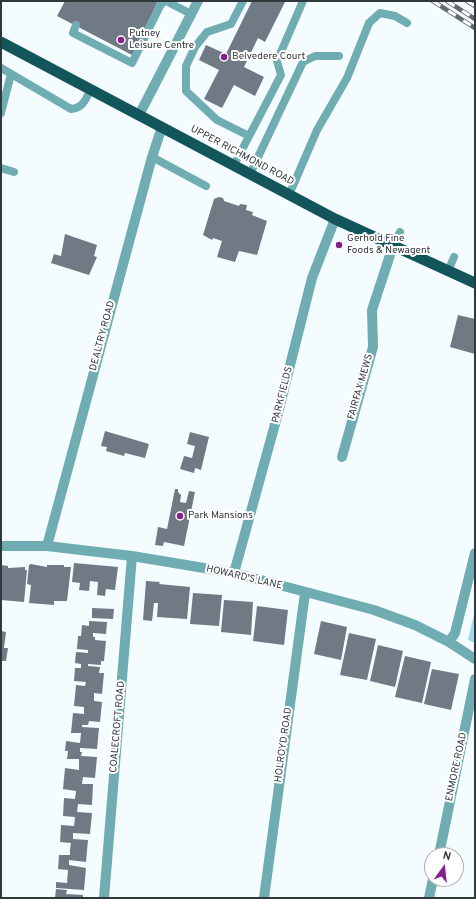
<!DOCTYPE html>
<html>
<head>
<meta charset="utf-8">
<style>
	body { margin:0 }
	#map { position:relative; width:476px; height:899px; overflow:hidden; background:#f5fcff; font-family:Overpass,sans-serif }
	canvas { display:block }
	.frame { position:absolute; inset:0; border:2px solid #31383b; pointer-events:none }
	.north { position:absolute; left:424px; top:847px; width:40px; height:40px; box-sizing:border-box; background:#fff; border:1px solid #adafb1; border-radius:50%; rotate:15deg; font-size:11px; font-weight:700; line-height:16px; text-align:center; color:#31383b }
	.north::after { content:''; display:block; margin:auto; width:14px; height:18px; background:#84218b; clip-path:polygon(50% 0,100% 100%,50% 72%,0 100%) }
</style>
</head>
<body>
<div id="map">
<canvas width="476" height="899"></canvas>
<div class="frame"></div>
<div class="north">N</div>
</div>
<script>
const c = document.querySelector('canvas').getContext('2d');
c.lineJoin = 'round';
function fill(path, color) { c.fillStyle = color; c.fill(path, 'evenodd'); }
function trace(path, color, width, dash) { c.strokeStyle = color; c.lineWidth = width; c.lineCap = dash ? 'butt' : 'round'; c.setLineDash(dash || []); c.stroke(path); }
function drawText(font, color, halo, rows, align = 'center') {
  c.font = font + ' Overpass,sans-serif'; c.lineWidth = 4; c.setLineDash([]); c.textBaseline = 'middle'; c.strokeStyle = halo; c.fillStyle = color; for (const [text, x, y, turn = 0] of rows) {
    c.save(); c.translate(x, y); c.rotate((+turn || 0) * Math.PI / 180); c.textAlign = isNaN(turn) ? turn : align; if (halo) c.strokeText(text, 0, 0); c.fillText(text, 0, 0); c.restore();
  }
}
const green = new Path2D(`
	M475,610V643L468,640Z`);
const building = new Path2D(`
	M65,1H158L132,55L57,16Z
	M252,1L285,2L265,42L258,38L244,67L264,77L255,96L234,85L222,108L204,99L219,70L199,60L206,45L226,54Z
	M219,197L223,198L224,201L239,206L240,204L247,205L246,210L253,212L252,215L267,221L257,255L239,251L235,262L217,257L222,241L213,238L212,240L203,235L214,199Z
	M65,234L97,245L94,256L97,257L89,275L51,263L54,254L61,256Z
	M458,315L475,319V354L450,347Z
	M105,431L149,444L145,458L125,453L124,456L106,451L107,447L101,446Z
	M190,432L209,437L201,470L195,468L194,473L180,469L184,456L192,458L195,446L187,444Z
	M175,489H178V492L181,495L180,502L186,503L189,491L195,492L184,546L164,542L163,546L155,545L158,527L167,529Z
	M74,563L118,567L115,590L106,589L105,596L97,595L98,582L90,581L89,591L79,590L80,583L72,582Z
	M31,564L47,567V565H64V567H71L67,601H54V605L29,603L31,585L27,584L29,565Z
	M1,565L8,566V568L25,567V570H27L24,602L1,600Z
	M146,581L160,582L159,584L190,587L187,619L157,617L158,603H154L152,621L143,620Z
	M193,593L222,595L219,626L190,624Z
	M224,600L253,602L251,635L221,632Z
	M257,606L288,610L284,645L253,641Z
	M92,608L114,609L113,619L92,618Z
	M89,621L107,622L106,634L93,633V637H95V640L106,641L104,661H101V665L88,664V666L100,667L99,673H104L102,694L94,693V701L102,702L100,722L89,721L88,725H82V727L99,728L97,749L80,748V752H82L81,756L97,757L95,778L83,777L82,784H93L92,805L78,804L77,812L92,813L90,834L73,833V839L88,840L86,862L69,860V865L86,868L84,890L56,888V882L67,883L68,870L58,869L59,855H70V849L71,843L60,842L61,825L74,826L75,817L63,816L64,798L75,799L76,791L63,789L65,768L79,770V759H67L68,751H65L66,741L80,743L81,733H71L73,713L84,714V707L74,706L76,685L85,686L86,682L74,681L75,668H81V664L75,663L76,652L88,653V650L77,649L78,636H81L82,625L89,626Z
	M321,621L347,627L341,660L314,654Z
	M1,631L6,632L4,648H8L6,661H1Z
	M349,633L376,639L367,680L340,675Z
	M378,645L403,651L395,687L370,681Z
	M405,656L431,662L422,703L395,697Z
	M432,669L459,674L451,710L424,704Z
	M56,889L67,890L66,894L83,895V898H55Z`);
const service = new Path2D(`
	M166,1L191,14
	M243,1L231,24L207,32L195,47L186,66V91L217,120L249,136
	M76,25L73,33L132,63L160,6L164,1
	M1,68L71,109C83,108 86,99 91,89
	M1,113L11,74
	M152,157L206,186
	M234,165L281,75L277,61L303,1
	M1,168L14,172
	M250,174L303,62L315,56H339
	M289,195L317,130L347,78L369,23L380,13L395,16L407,23
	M393,246L400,232
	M448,271L454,257`);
const minor = new Path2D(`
	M139,115L198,1
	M342,457L373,347L372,310L393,246
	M1,546H47L132,556L234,573L374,610L415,625L449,642L475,659
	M47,546L152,157L162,127
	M234,573L277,417L312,278L335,219
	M449,642L455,633L475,553
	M439,855L475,679
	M104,898L132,556
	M264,898L305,593
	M429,898L433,879`);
const trunk = new Path2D(`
	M1,42L335,219L475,283`);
const rail = new Path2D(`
	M433,1L475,28
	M447,1L475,19
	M467,1L475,6`);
const markers = [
	[121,40,4,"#84218b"],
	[224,57,4,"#84218b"],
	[339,245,4,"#84218b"],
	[180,516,4,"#84218b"]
];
const poiNames = [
	["Putney",129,34],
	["Leisure Centre",129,46],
	["Belvedere Court",232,57],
	["Gerhold Fine",347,239],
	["Foods & Newagent",347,251],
	["Park Mansions",188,516]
];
const streetNames = [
	["UPPER RICHMOND ROAD",242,156,28],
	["DEALTRY ROAD",103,336,-75],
	["FAIRFAX MEWS",361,387,-74],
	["PARKFIELDS",283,395,-76],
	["HOWARD'S LANE",244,578,13],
	["COALECROFT ROAD",118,727,-85],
	["HOLROYD ROAD",284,745,-82],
	["ENMORE ROAD",457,767,-78]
];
fill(green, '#9bdaf4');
fill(building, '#6f7a84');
trace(service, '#70adb3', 8);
trace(minor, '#70adb3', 10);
trace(trunk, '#12565c', 11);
trace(rail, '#636a6d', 4.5);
trace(rail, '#fff', 3, [9]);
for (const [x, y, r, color] of markers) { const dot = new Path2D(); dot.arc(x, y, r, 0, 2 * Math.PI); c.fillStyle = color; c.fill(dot); trace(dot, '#fff', 1.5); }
drawText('10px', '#31383b', '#fff', poiNames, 'left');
drawText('10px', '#31383b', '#fff', streetNames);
</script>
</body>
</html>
